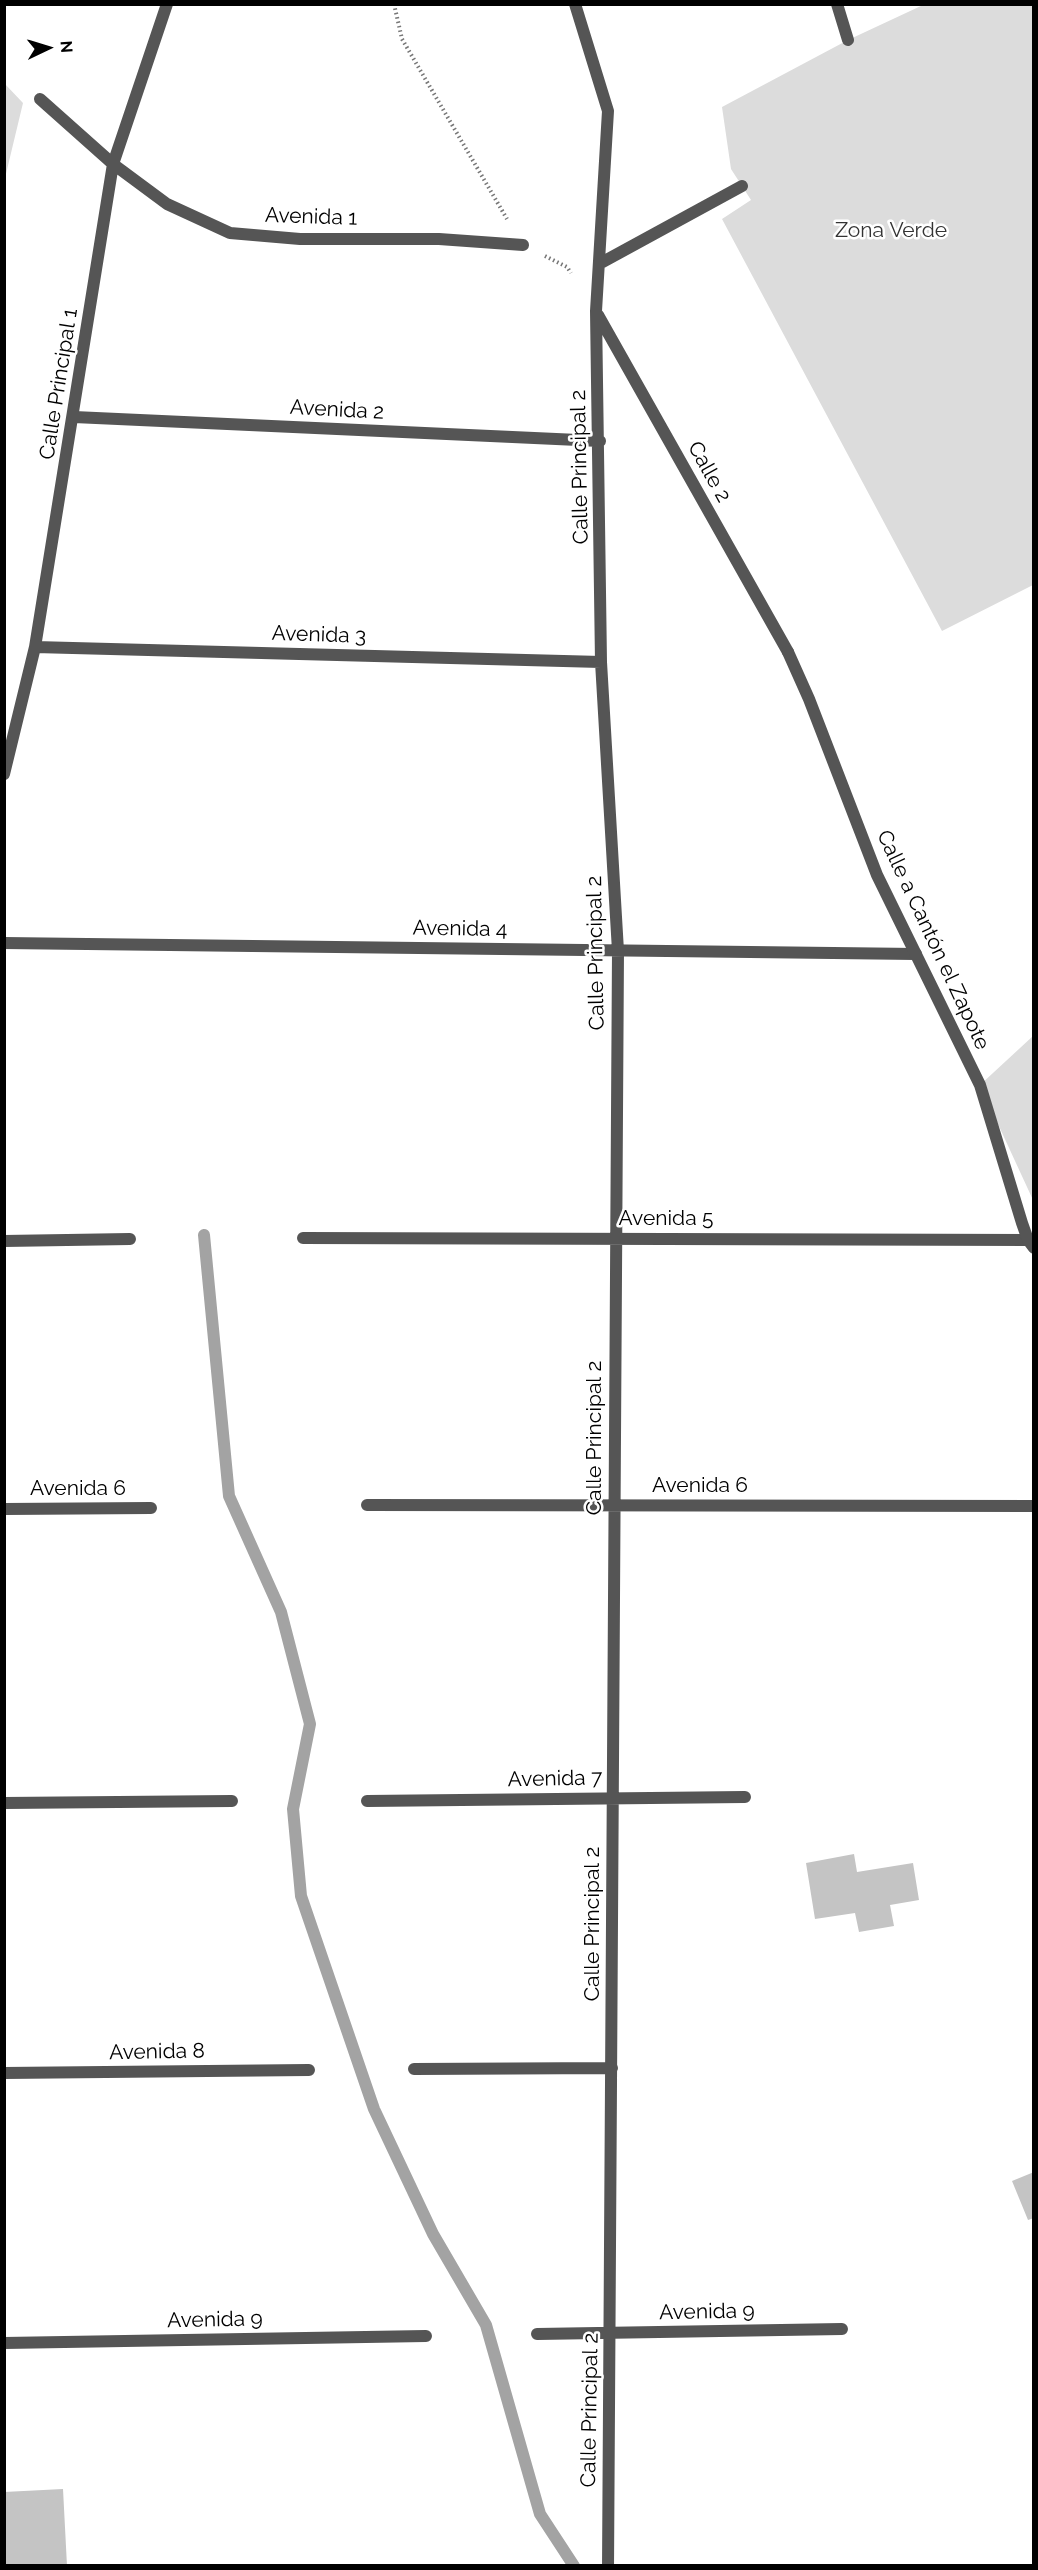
<!DOCTYPE html>
<html>
<head>
<meta charset="utf-8">
<style>
	body { margin:0 }
	#map { position:relative; width:1038px; height:2570px; overflow:hidden; background:#fff; font-family:Raleway,sans-serif }
	canvas { display:block }
	.frame { position:absolute; inset:0; border:6px solid #000; pointer-events:none }
	.north { position:absolute; left:18px; top:18px; width:60px; height:60px; -webkit-text-stroke:4px #fff; paint-order:stroke; rotate:86deg; font-size:16px; font-weight:700; line-height:24px; text-align:center; color:#000 }
	.north::after { content:''; display:block; margin:auto; width:21px; height:27px; background:#000; clip-path:polygon(50% 0,100% 100%,50% 72%,0 100%) }
</style>
</head>
<body>
<div id="map">
<canvas width="1038" height="2570"></canvas>
<div class="frame"></div>
<div class="north">N</div>
</div>
<script>
const c = document.querySelector('canvas').getContext('2d');
c.lineJoin = 'round';
function fill(path, color) { c.fillStyle = color; c.fill(path, 'evenodd'); }
function trace(path, color, width, dash) { c.strokeStyle = color; c.lineWidth = width; c.lineCap = dash ? 'butt' : 'round'; c.setLineDash(dash || []); c.stroke(path); }
function drawText(font, color, halo, rows, align = 'center') {
  c.font = font + ' Raleway,sans-serif'; c.lineWidth = 5; c.setLineDash([]); c.textBaseline = 'middle'; c.strokeStyle = halo; c.fillStyle = color; for (const [text, x, y, turn = 0] of rows) {
    c.save(); c.translate(x, y); c.rotate((+turn || 0) * Math.PI / 180); c.textAlign = isNaN(turn) ? turn : align; if (halo) c.strokeText(text, 0, 0); c.fillText(text, 0, 0); c.restore();
  }
}
const green = new Path2D(`
	M923,5H1033V585L942,631L722,219L751,200L731,169L722,107L848,40Z
	M5,84L23,103L5,178Z
	M1033,1036V1200L980,1085Z`);
const stream = new Path2D(`
	M204,1235L229,1496L281,1612L310,1724L293,1809L301,1896L374,2109L433,2234L486,2325L540,2514L574,2566`);
const building = new Path2D(`
	M854,1854L857,1872L913,1863L919,1900L890,1905L894,1926L859,1932L855,1913L815,1919L806,1863Z
	M1034,2172V2218L1028,2220L1012,2181Z
	M63,2489L67,2566H4V2492Z`);
const path = new Path2D(`
	M394,4L402,39L507,219
	M545,256L567,267L571,273`);
const lane = new Path2D(`
	M575,4L608,111L596,311L601,662L618,951L608,2566
	M837,4L848,40
	M40,99L113,164L167,204L230,233L300,239H439L523,245
	M599,264L742,186
	M598,315L788,652
	M74,417L600,441
	M35,647L601,662
	M4,774L35,647L113,164L167,4
	M4,943L916,954
	M303,1238L1028,1240
	M4,1241L130,1239
	M367,1505L1034,1506
	M4,1509L151,1508
	M367,1801L745,1797
	M4,1803L232,1801
	M414,2069L612,2068
	M4,2073L309,2070
	M537,2334L842,2329
	M4,2343L426,2336`);
const street = new Path2D(`
	M788,652L809,699L877,875L980,1085L1022,1223L1028,1240L1034,1248`);
const streetNames = [
	["Avenida 1",311,217,2],
	["Calle Principal 1",59,384,-81],
	["Avenida 2",337,410,3],
	["Calle Principal 2",580,467,-91],
	["Calle 2",709,472,61],
	["Avenida 3",319,635,2],
	["Avenida 4",460,929,1],
	["Calle a Cantón el Zapote",933,940,65],
	["Calle Principal 2",596,953,-91],
	["Avenida 5",666,1219],
	["Calle Principal 2",595,1438,-90],
	["Avenida 6",700,1486],
	["Avenida 6",78,1489],
	["Avenida 7",555,1779,-1],
	["Calle Principal 2",593,1924,-90],
	["Avenida 8",157,2052,-1],
	["Avenida 9",707,2312,-1],
	["Avenida 9",215,2320,-1],
	["Calle Principal 2",590,2410,-89]
];
const parkNames = [
	["Zona Verde",891,231]
];
fill(green, '#dcdcdc');
trace(stream, '#a3a3a3', 12);
fill(building, '#c4c4c4');
trace(path, '#777', 4, [1.5, 3]);
trace(lane, '#555', 12);
trace(street, '#555', 12);
drawText('21px', '#000', '#fff', streetNames);
drawText('21px', '#333', '#fff', parkNames);
</script>
</body>
</html>
